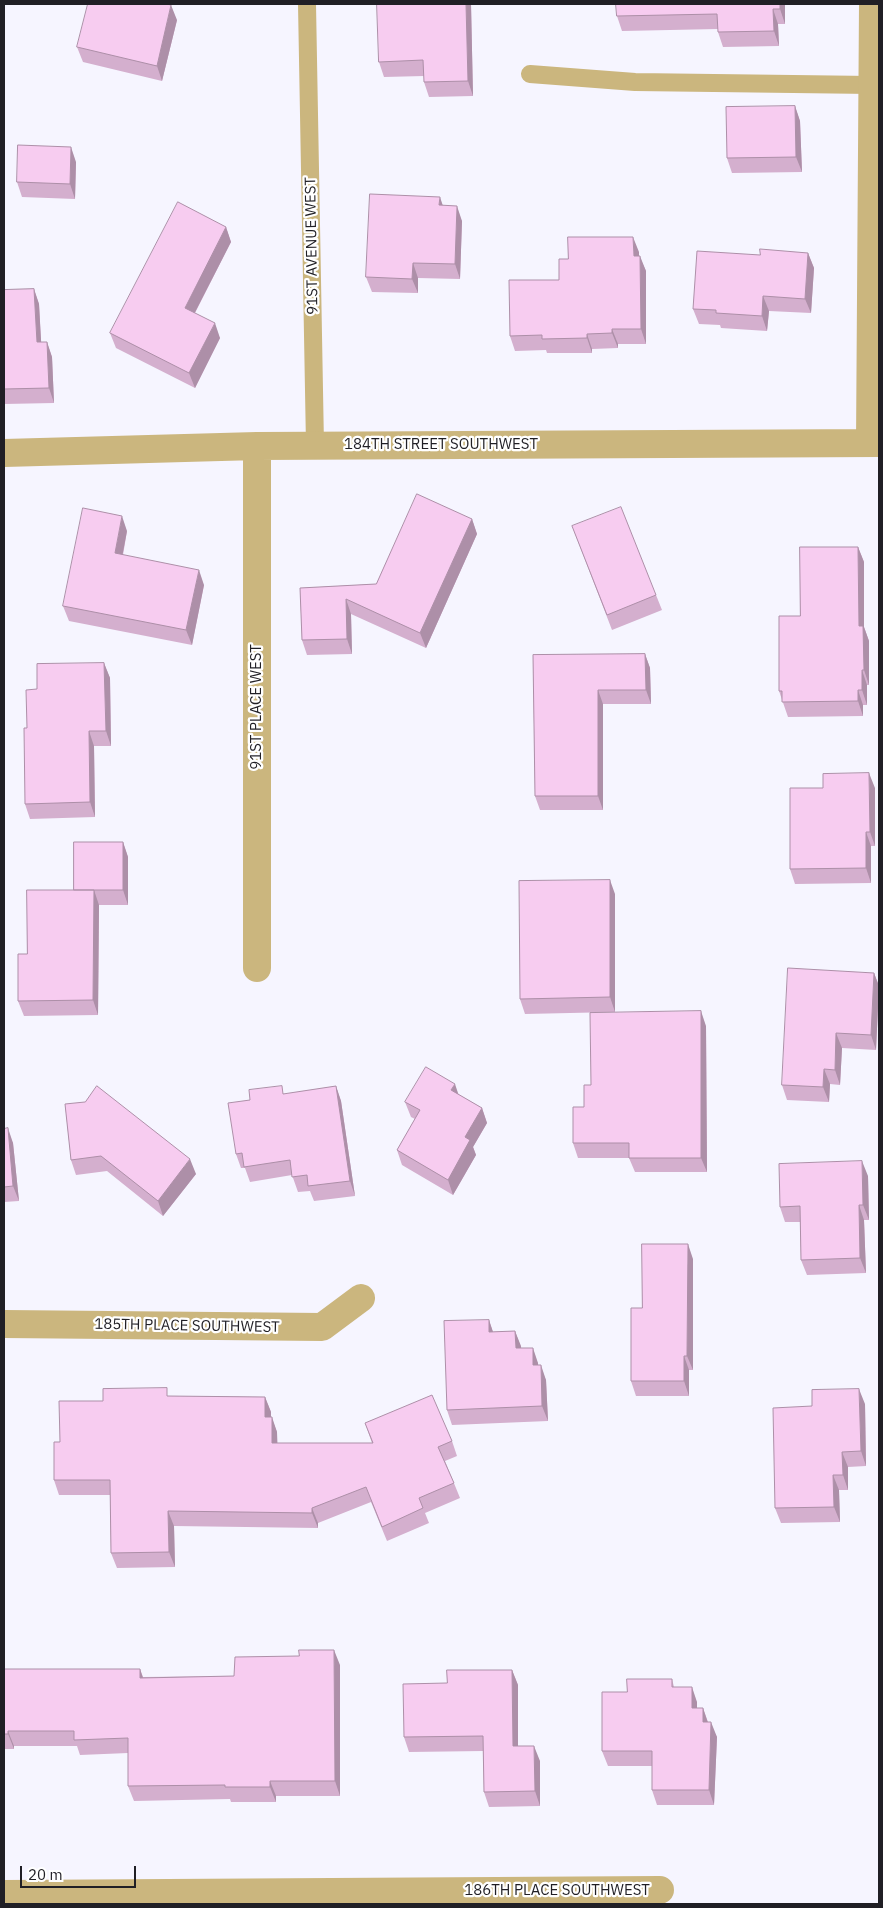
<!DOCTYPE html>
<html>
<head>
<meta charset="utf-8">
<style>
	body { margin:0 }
	#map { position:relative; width:883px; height:1908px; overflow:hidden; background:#f6f5ff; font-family:"IBM Plex Sans",sans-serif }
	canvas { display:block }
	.frame { position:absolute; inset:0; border:5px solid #201f25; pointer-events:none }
	.scale { position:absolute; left:20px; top:1866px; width:116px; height:22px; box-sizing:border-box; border:2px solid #201f25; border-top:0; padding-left:6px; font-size:15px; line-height:18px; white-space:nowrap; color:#201f25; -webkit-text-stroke:4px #fff; paint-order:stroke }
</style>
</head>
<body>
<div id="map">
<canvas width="883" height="1908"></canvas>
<div class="frame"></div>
<div class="scale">20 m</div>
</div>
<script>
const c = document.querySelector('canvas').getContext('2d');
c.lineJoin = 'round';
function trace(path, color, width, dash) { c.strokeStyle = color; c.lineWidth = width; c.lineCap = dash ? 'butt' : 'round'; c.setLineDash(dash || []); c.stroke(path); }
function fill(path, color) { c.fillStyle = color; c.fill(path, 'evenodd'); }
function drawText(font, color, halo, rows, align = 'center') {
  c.font = font + ' "IBM Plex Sans",sans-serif'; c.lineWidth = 4.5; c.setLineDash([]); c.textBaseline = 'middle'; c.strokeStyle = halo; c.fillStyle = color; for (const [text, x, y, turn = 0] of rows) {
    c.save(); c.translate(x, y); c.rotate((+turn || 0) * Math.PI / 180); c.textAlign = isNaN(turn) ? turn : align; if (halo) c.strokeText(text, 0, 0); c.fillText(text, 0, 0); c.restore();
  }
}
const lane = new Path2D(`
	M307,4L315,445
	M530,74L635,82L872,85`);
const street = new Path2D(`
	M870,443L873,4
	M4,453L257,446L879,443
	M257,968V446
	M4,1324L322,1327L361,1298
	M4,1894L660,1890`);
const wall = new Path2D(`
	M471,4L473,96L429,97L424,82V76L384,77L379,62Z
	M785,4V24H778L779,46L723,47L718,32V29L622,31L617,16Z
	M177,20L162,81L83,62L77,47Z
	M795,106L800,121L802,172L732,173L727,158Z
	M76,162L75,199L22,197L17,182Z
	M443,205L462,221L460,279L418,278V293L372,292L366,277Z
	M226,227L231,242L195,313L220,338L195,388L116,348L110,333Z
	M639,252V256L646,271V344H618V348L592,349V353H547L546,350L515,351L510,336L559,280L568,259Z
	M808,253L814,268L811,313L769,311L767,331L721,328L720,325L699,324L693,309L760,255Z
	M34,289L39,304L41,342H47L52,357L54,403L4,404V290Z
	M472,519L477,534L426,648L351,614L352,654L307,655L302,640L300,588L376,584Z
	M572,526L656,595L662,610L612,630Z
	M127,531L123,555L204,585L192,645L69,621L63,606Z
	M858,547L864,562V627L869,641V685H867V705H863V716L788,717L779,691L800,616Z
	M645,654L650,668L651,704H603V810H540L535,796L533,655Z
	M104,663L110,678L111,746H94L95,817L30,819L25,804L27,728L37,689Z
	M875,788V846H871V883L795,884L790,869Z
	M123,842L128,857V905H99L98,1015L24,1016L18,1001L27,954L74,890Z
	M615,894V1012L525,1014L520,999Z
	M874,973L879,986L876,1050L842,1048L840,1085L830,1084L829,1102L787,1100L782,1085Z
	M706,1026L707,1172H635L629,1158H578L573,1143L591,1085Z
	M336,1086L341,1101L355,1196L314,1201L310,1191L298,1192L292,1175L250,1182L245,1168H241L236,1154L250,1100Z
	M458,1094L482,1108L487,1123L473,1147L476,1155L453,1195L402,1165L397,1150L415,1119L411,1117L405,1102Z
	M65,1104L196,1174L163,1216L107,1171L76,1175L71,1160Z
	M4,1129L13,1143L19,1201L4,1202Z
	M868,1176L869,1220H864L866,1273L807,1275L801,1260L800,1222H785L780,1207Z
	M693,1259V1370H689V1396H636L631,1381L642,1308Z
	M489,1320L493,1332L515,1331L521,1348L538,1363V1365L546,1380L548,1421L452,1425L447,1410Z
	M170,1396L265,1397L271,1412V1417L277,1432V1443H372L365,1423L452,1441L457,1456L445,1461L460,1498L425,1513L429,1523L387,1541L371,1502L318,1523V1528L174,1526L175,1567L117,1568L111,1553L110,1495H59L54,1480L60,1442L103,1401Z
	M865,1404L866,1466L848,1467V1490H839L840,1522L781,1523L775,1508Z
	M340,1665V1796H276V1802H231L230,1799L134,1801L128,1786V1753L80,1755L77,1746H14V1749H4V1669H140L143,1677L234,1676Z
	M512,1670L518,1685V1746L540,1761V1806L489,1807L484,1792L483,1751L409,1752L404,1737L447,1683Z
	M672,1679L674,1687L697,1702V1708H703L708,1722L717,1737L714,1805H657L652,1790V1766H608L602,1751L627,1692Z`);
const shadedWall = new Path2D(`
	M466,4H471L473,96L468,81Z
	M780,4H785V24L780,9Z
	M171,5L177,20L162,81L157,66Z
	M773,9L778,24L779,46L774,31Z
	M795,106L800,121L802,172L796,157Z
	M71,147L76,162L75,199L70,184Z
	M440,197L445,212L439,205Z
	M457,206L462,221L460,279L455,264Z
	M226,227L231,242L190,322L185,308Z
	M633,237L639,252V271L634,256Z
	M808,253L814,268L811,313L805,299Z
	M640,256L646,271V344L641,329Z
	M413,263L418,278V293L412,279Z
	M34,289L39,304L42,357L37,342Z
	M763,296L769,311L767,331L762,316Z
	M215,323L220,338L195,388L189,373Z
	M612,329L618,344V348L612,333Z
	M587,334L592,349V353L587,338Z
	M47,342L52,357L54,403L49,388Z
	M122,516L127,531L120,568L115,553Z
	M472,519L477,534L426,648L420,633Z
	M858,547L864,562V627L869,641V685L864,670L859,626Z
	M199,570L204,585L192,645L186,630Z
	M346,599L351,614L352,654L347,639Z
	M645,654L650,668L651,704L646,690Z
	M104,663L110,678L111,746L106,731Z
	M862,670L867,685V705L862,690Z
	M598,690L603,704V810L598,796Z
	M858,690L863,705V716L858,701Z
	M89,731L94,746L95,817L90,802Z
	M869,773L875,788V846L870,832Z
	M866,832L871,846V883L866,868Z
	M123,842L128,857V905L123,890Z
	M610,880L615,894V1012L610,997Z
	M94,890L99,905L98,1015L93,1000Z
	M874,973L879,986L876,1050L871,1035Z
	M701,1011L706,1026L707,1172L701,1158Z
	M836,1033L842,1048L840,1085L835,1070Z
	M824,1069L830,1084L829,1102L823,1087Z
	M455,1084L460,1099L451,1090Z
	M336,1086L341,1101L355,1196L350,1181Z
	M482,1108L487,1123L473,1147L476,1155L453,1195L448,1180L465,1137Z
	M8,1128L13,1143L19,1201L13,1186Z
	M190,1159L196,1174L163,1216L158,1201Z
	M862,1161L868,1176L869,1220L863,1205Z
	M859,1205L864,1220L866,1273L860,1258Z
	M688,1244L693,1259V1370L687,1356Z
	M489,1320L494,1335L489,1332Z
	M515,1331L521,1346L522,1363L516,1348Z
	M533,1348L538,1363L539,1380L533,1365Z
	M684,1356L689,1370V1396L684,1381Z
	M541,1365L546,1380L548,1421L542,1406Z
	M859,1389L865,1404L866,1466L861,1451Z
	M265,1397L271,1412V1432L265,1417Z
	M272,1417L277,1432L278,1458L272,1443Z
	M842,1452L848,1467V1490L843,1475Z
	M833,1475L839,1490L840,1522L834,1507Z
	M312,1508L318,1523V1528L312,1513Z
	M168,1511L174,1526L175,1567L169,1552Z
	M334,1650L340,1665V1796L335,1781Z
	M140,1669L145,1684L140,1678Z
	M512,1670L518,1685V1761L513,1746Z
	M692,1687L697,1702V1723L692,1708Z
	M703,1708L708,1723L703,1722Z
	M711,1722L717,1737L714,1805L709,1790Z
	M8,1731L14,1746V1749L8,1734Z
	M534,1746L540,1761V1806L535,1791Z
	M270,1781L276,1796V1802L270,1787Z`);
const building = new Path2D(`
	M88,4H167L171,5L157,66L77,47Z
	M377,4H466L468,81L424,82L423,60L379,62Z
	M616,4H780V9H773L774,31L718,32L717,14L617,16Z
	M795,106L796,157L727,158L726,107Z
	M18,145L71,147L70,184L17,182Z
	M370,194L440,197L439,205L457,206L455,264L413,263L412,279L366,277Z
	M178,202L226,227L185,308L215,323L189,373L110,333Z
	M568,237H633L634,256H640L641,329H612V333L587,334V338L542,339V335L510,336L509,280H559V259H568Z
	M760,249L808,253L805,299L763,296L762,316L716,313V310L693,309L697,251L760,255Z
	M34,289L37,342H47L49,388L4,389V290Z
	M417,494L472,519L420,633L346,599L347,639L302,640L300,588L376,584Z
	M621,507L656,595L607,615L572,526Z
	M83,508L122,516L115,553L199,570L186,630L63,606Z
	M800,547H858L859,626H863L864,670H862V690H858V701L782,702V691H779V616H800Z
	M645,654L646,690H598V796H535L533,655Z
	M104,663L106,731H89L90,802L25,804L24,728H27L26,690L37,689V664Z
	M869,773L870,832H866V868L790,869V788H823V774Z
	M74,842H123V890H74Z
	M610,880V997L520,999L519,881Z
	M27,890H94L93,1000L18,1001V954H27Z
	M788,968L874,973L871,1035L836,1033L835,1070L824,1069L823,1087L782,1085Z
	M701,1011V1158H629V1143H573V1107H584V1085H591L590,1013Z
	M426,1067L455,1084L451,1090L482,1108L465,1137L470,1140L448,1180L397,1150L420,1110L405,1102Z
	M97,1086L190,1159L158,1201L101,1156L71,1160L65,1104L85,1102Z
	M282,1086L283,1094L336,1086L350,1181L308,1186L307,1175L292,1177L290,1160L244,1167L242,1153L236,1154L228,1103L250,1100L249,1090Z
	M8,1128L13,1186L4,1187V1129Z
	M862,1161L863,1205H859L860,1258L801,1260L800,1206L780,1207L779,1164Z
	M642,1244H688L687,1356H684V1381H631V1308H642Z
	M489,1320V1332L515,1331L516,1348H533V1365H541L542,1406L447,1410L444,1321Z
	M167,1388V1396L265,1397V1417H272V1443H373L365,1423L432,1395L452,1441L438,1447L454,1483L419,1498L423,1508L382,1527L366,1487L312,1508V1513L168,1511L169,1552L111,1553L110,1480H54V1442H60L59,1401H103V1389Z
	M859,1389L861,1451L842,1452L843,1475H833L834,1507L775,1508L773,1408L812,1406V1390Z
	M299,1650H334L335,1781H270V1787H225V1785L128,1786V1738L74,1740V1731H8V1734H4V1669H140V1678L234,1676L235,1657L299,1656Z
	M447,1670H512L513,1746H534L535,1791L484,1792L483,1736L404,1737L403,1684L447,1683Z
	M627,1679H672V1687H692V1708H703V1722H711L709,1790H652V1751H602V1692H627Z`);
const streetNames = [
	["91ST AVENUE WEST",312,246,-91],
	["184TH STREET SOUTHWEST",441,445],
	["91ST PLACE WEST",257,707,-90],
	["185TH PLACE SOUTHWEST",187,1326,1],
	["186TH PLACE SOUTHWEST",557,1891]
];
trace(lane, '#cbb67e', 18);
trace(street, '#cbb67e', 28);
fill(wall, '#d4afce');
fill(shadedWall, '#ad8fa8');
fill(building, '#f7ccf0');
trace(building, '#ad8fa8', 1);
drawText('15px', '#201f25', '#fff', streetNames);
</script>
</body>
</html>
